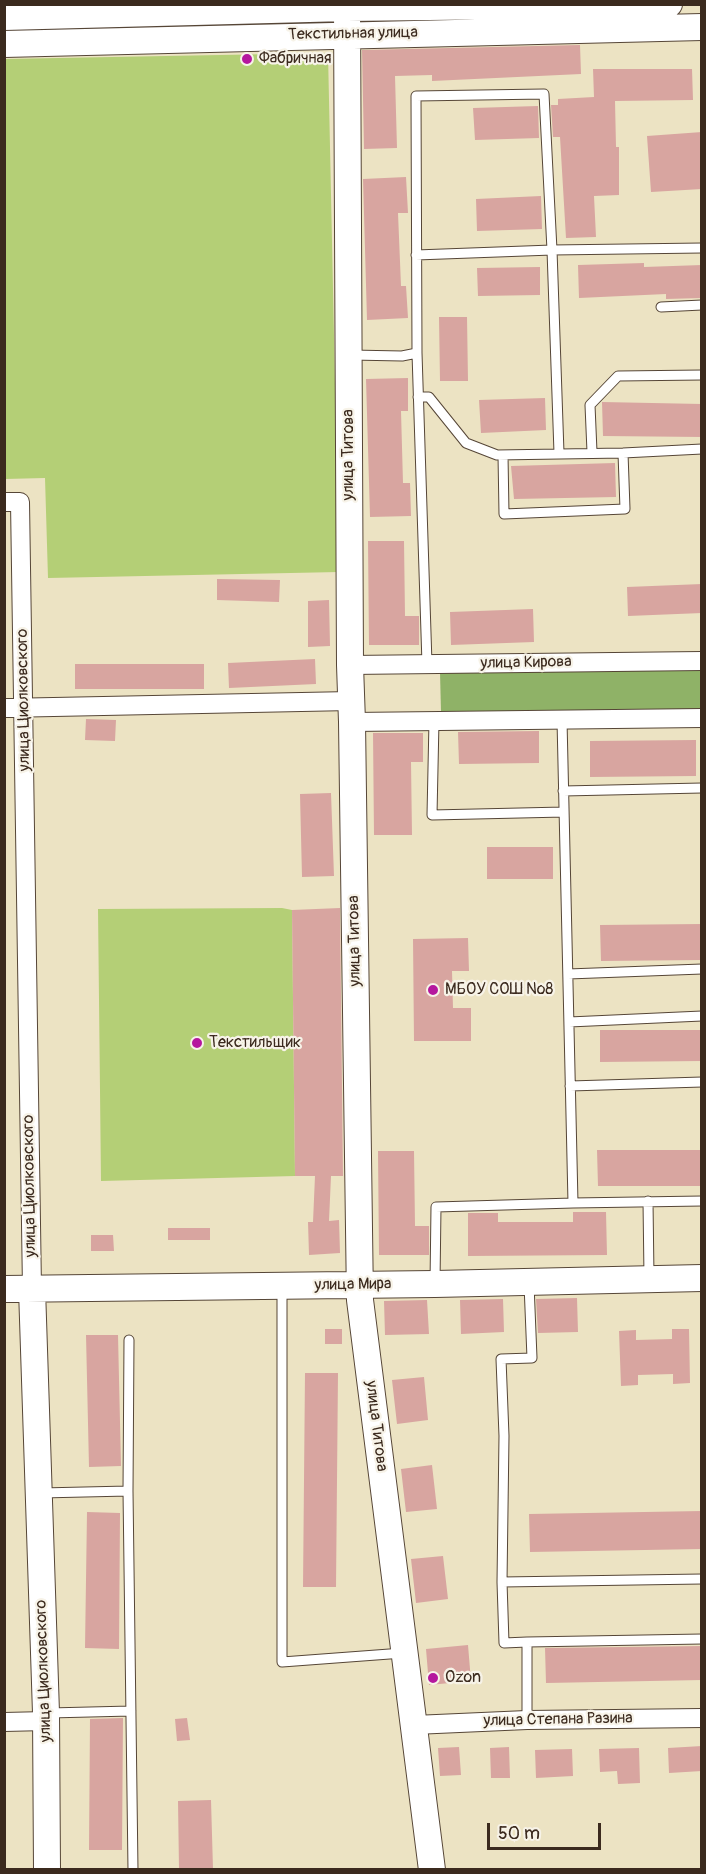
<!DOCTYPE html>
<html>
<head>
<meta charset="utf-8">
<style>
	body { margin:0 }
	#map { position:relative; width:706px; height:1874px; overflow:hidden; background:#ece3c3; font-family:Pangolin,sans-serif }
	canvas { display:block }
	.frame { position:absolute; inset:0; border:6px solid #3b2a1e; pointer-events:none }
	.scale { position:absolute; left:487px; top:1823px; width:114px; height:27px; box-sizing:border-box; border:3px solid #3b2a1e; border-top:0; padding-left:8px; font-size:18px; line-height:21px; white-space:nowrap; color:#3b2a1e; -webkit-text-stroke:4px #f7f3e8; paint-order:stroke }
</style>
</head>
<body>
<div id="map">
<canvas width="706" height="1874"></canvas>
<div class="frame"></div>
<div class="scale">50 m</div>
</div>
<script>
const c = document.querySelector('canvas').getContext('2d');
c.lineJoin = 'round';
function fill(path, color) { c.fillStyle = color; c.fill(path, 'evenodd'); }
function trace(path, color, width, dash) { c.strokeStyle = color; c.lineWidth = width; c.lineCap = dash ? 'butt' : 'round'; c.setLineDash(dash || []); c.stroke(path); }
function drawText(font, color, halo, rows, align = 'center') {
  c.font = font + ' Pangolin,sans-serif'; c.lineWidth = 4.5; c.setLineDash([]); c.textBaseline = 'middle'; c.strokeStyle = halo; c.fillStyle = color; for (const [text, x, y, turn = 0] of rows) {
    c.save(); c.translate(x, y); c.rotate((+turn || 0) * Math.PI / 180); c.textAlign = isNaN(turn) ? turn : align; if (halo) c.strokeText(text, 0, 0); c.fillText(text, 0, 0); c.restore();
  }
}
const green = new Path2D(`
	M328,53L339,572L48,578L45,478L5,479L4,59Z
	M282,908L292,910L295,1176L101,1181L98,909Z`);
const forest = new Path2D(`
	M701,669V709L441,712L440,672Z`);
const building = new Path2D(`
	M580,45L581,74L432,81V75L395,76L397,148L364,149L362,50Z
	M593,69H692L693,100L615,101L616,147H619V195L594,196L596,237L566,238L560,137H553L551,105H558V99L594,97Z
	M538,106L539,138L475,140L473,108Z
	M702,132V189L651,192L647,136Z
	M406,177L408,213H398L401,286H406L408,318L367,320L363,179Z
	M541,196L542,229L477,231L476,199Z
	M644,263V267L702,265V298L666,299V294L579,298L578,265Z
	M540,267V295L478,296L477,268Z
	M439,317H467L468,381H440Z
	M408,378V411H401L403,483H410L411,516L370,517L366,379Z
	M545,398L546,430L481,433L479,400Z
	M602,402L702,404V437L603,436Z
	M615,463L616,497L514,499L511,466Z
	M368,541H404L405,616H419V645H369Z
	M217,579L280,580L279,602L217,600Z
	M702,584V613L628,616L627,587Z
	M329,600L330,646L308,647V601Z
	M533,609L534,642L451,645L450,612Z
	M315,659L316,684L229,688L228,663Z
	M75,664H204V689H75Z
	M86,719L116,720L115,741L85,740Z
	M539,731V763L459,764L458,732Z
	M373,733H423V762H411L412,835H374Z
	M696,740V776L590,777V741Z
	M331,793L334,876L302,877L300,794Z
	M487,847H553V879H487Z
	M340,908L343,1176H331L329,1221L339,1220L340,1253L309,1255L308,1222H313L315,1176H295L292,910Z
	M702,924V960L601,961L600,925Z
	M468,938L469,971H452L453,1008H471V1041H414L413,939Z
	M600,1030H702V1061L600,1062Z
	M597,1150H702V1186H598Z
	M378,1151H414L415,1226H429V1255H379Z
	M573,1212H606L607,1255L468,1256V1213H498V1222H573Z
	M168,1228H210V1240H168Z
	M91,1235H113L114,1251H91Z
	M577,1298L578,1332L538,1333L536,1299Z
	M503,1299L504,1332L461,1334L460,1300Z
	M427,1300L429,1334L385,1335L384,1301Z
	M325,1329H342V1344H325Z
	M672,1329H689L690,1383L673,1384V1374L638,1375V1385L621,1386L619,1331L636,1330V1340L672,1339Z
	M86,1335H118L121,1466L89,1467Z
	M305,1373H338L336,1587H303Z
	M424,1377L428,1420L397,1424L392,1380Z
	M432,1465L437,1509L406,1512L401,1469Z
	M702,1511V1549L530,1552L529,1514Z
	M87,1512L120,1513L119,1649L85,1648Z
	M443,1556L448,1599L416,1603L411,1559Z
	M468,1645L471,1681L429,1685L426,1649Z
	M702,1646V1680L546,1683L545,1648Z
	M123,1718L122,1850H89L90,1719Z
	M187,1718L190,1740L177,1741L175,1719Z
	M702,1746V1771L669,1773L668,1748Z
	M459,1747L461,1775L440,1776L438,1748Z
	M509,1747L510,1778H491L490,1748Z
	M639,1748L640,1783L618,1784L617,1771L600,1772L599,1749Z
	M572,1749L573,1776L536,1778L535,1750Z
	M211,1800L213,1869H179L178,1801Z`);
const lane = new Path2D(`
	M661,307L702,305
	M417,353L427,664
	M351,355L402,356L417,353L416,96L544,94L552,250L416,255
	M418,397H429L466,443L497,455L623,453L702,449
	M592,452L590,405L618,376L702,375
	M559,453L552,250L702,248
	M503,455L504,514L625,509L623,453
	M562,720L573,1203L702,1201
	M434,721L432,815L564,812
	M563,791L702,788
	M568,974L702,969
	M569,1022L702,1016
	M570,1086L702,1082
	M648,1201L649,1277
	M435,1283L436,1207L573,1203
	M282,1287V1662L403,1653
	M129,1340L128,1491L133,1870
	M41,1493L128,1491
	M502,1582L504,1436L501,1359L532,1358L529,1284
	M527,1642L504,1643L502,1582L702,1579
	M49,1713L131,1711
	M527,1720V1642L702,1639`);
const street = new Path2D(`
	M4,502H20L32,1289
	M350,665L702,661
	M4,708L351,701
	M352,722L702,718
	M4,1722L46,1721
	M414,1725L527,1720L702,1718`);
const secondary = new Path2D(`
	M347,8L350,665L352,722L360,1300L432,1870
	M4,17L347,8L669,4
	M4,44L702,27
	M4,1289L435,1284L702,1278
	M32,1289L46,1713L47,1870`);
const markers = [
	[247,59,6,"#b5179e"],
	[433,990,6,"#b5179e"],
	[197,1043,6,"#b5179e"],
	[433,1678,6,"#b5179e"]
];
const streetNames = [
	["Текстильная улица",353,34,-1],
	["улица Титова",349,455,-90],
	["улица Кирова",526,663,-1],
	["улица Циолковского",24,700,-91],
	["улица Титова",355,941,-91],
	["улица Циолковского",30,1186,-91],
	["улица Мира",353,1285,-1],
	["улица Титова",376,1426,83],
	["улица Циолковского",44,1671,-92],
	["улица Степана Разина",558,1720,-1]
];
const poiNames = [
	["Фабричная",259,59],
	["МБОУ СОШ №8",445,990],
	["Текстильщик",209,1043],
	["Ozon",445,1678]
];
fill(green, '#b4cf76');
fill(forest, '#8fb267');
fill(building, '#d8a5a0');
trace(lane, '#564637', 11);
trace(street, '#564637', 20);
trace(secondary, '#564637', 28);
trace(lane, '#fff', 9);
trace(street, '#fff', 18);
trace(secondary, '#fff', 26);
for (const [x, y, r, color] of markers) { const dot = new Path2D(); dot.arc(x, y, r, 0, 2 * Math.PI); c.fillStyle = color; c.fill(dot); trace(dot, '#f7f3e8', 2); }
drawText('16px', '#3b2a1e', '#f7f3e8', streetNames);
drawText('16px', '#3b2a1e', '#f7f3e8', poiNames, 'left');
</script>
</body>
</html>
